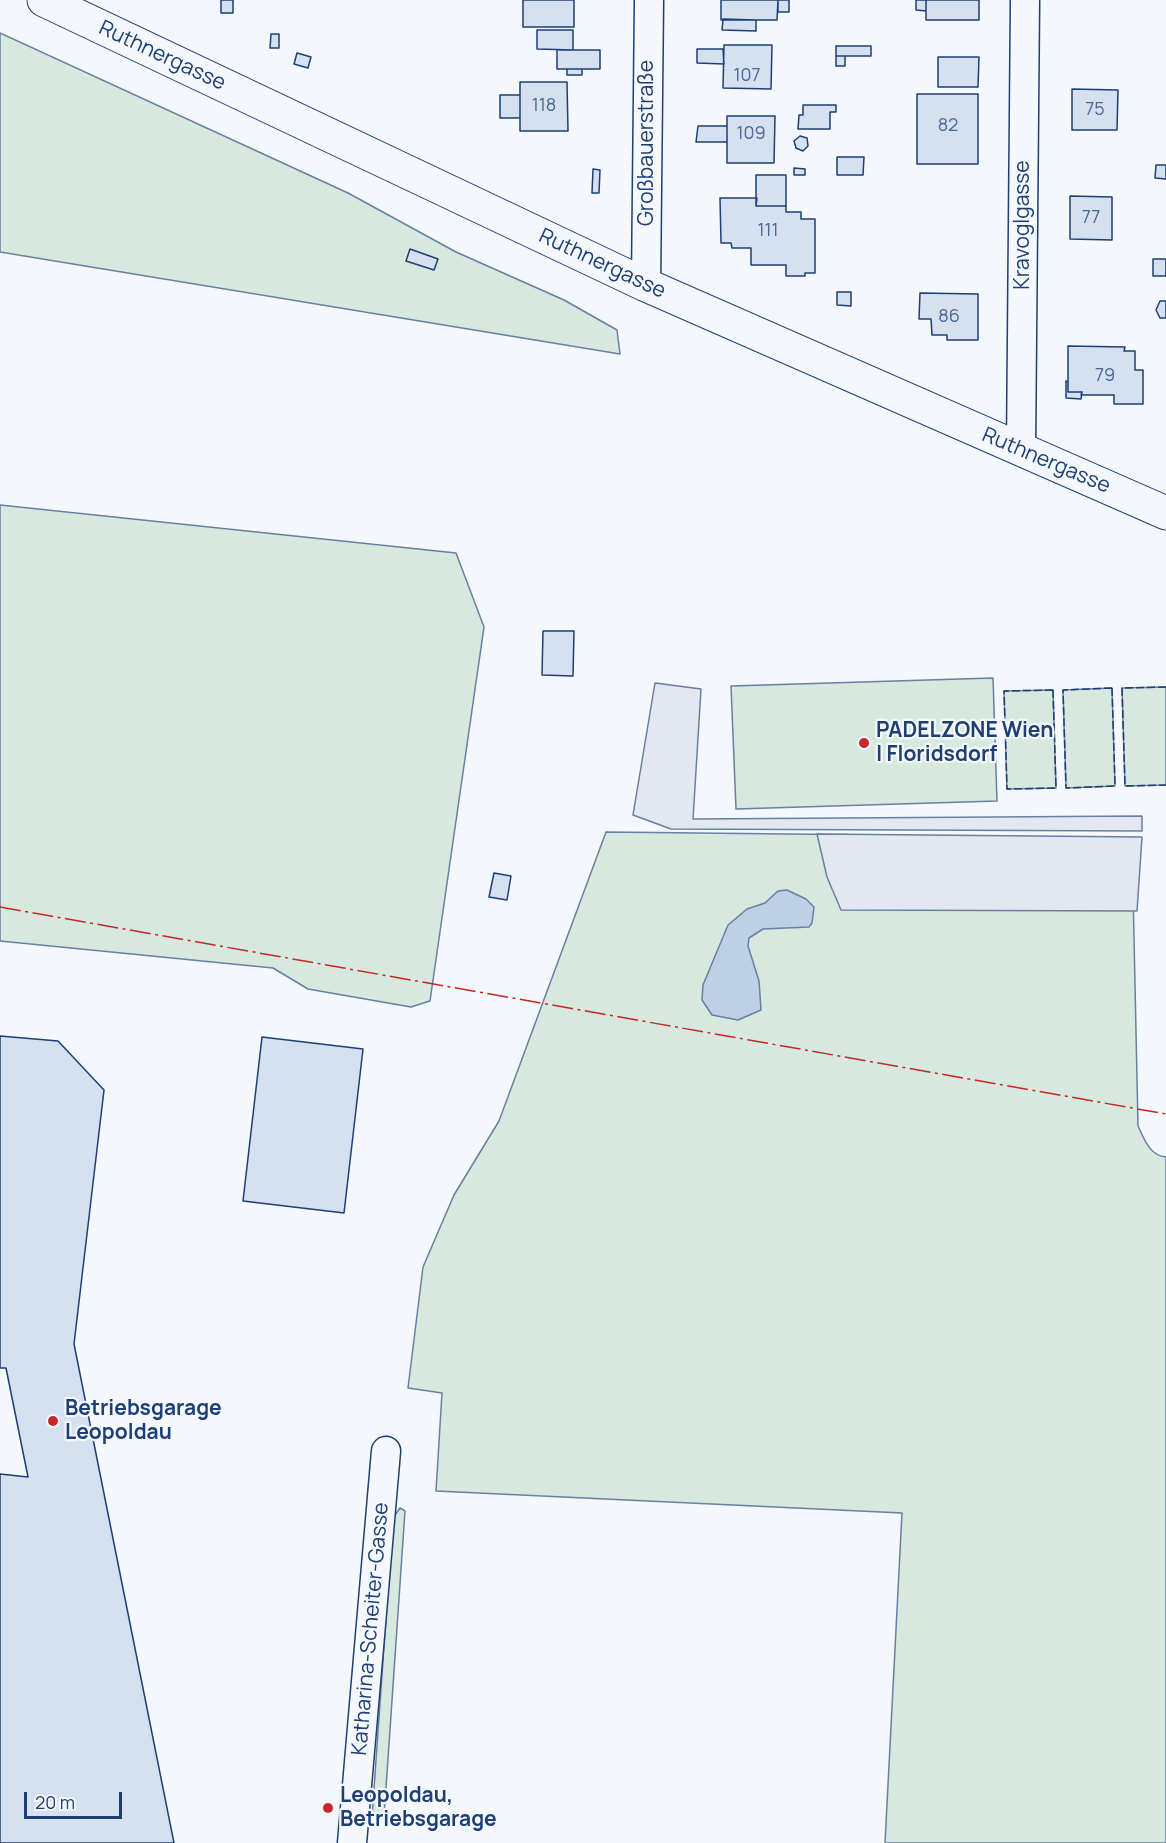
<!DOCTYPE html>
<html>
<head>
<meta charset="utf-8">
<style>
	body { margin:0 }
	#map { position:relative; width:1166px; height:1843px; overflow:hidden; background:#f4f7fb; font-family:Manrope,sans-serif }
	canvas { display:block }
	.scale { position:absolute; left:24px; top:1792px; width:98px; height:27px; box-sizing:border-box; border:3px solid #1d3f73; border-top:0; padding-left:8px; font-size:18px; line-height:21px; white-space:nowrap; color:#1d3f73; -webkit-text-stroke:4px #f4f7fb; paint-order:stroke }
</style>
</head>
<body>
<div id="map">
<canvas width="1166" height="1843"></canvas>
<div class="scale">20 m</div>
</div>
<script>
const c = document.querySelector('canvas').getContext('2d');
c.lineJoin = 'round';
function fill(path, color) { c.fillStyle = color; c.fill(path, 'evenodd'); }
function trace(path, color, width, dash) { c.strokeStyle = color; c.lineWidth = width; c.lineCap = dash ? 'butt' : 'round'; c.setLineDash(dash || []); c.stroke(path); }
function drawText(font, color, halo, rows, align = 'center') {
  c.font = font + ' Manrope,sans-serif'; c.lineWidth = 4.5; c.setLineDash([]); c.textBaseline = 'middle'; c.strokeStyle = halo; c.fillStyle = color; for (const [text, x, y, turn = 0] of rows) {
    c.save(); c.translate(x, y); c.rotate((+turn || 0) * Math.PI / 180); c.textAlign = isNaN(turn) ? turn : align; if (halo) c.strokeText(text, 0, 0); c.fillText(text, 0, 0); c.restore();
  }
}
const green = new Path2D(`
	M0,33L348,193L456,252L564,300L617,330L620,354L0,252Z
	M0,505L456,553L484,627L430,1001L411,1007L308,989L273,968L0,941Z
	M993,678L997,801L736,809L731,686Z
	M1166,687V785L1125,786L1122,688Z
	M1112,688L1115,786L1066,788L1063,690Z
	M1053,690L1056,788L1007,789L1004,691Z
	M606,832L879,835L1132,842L1138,1126C1144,1139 1150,1156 1166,1157V1843H885L902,1513L436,1491L442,1393L408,1388L423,1267L454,1195L499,1121Z
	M400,1508L405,1511L384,1817H372L393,1518Z`);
const parking = new Path2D(`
	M655,683L701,689L693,819L1142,816V831L671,829L633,815Z
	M817,834L1142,837L1137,911L841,910L827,877Z`);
const water = new Path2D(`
	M787,890L806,899L814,907L812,923L809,927L763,929L749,938L748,946L759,981L761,1010L738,1020L712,1015L702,1000L703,985L728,925L747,909L765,903L778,891Z`);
const building = new Path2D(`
	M221,0H233V13H221Z
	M523,0H574V27H523Z
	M721,0H778L777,20H721Z
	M778,0H789V12H778Z
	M916,0H926V11L916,10Z
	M926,0H979V20H926Z
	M723,19L756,20V31L722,30Z
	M537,30H573V50L537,49Z
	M271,34H279V48H270Z
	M724,45H772L771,89L723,88Z
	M836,46H871V56H836Z
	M697,49H723L724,64L697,63Z
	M557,50H600V69H557Z
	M297,53L311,57L308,68L294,64Z
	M836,56H845V66H836Z
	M938,57H979L978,87H938Z
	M567,69H582V75H567Z
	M520,82H567L568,131H520Z
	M1072,89L1118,90L1117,130H1072Z
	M917,94H978V164H917Z
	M500,95H520V118H500Z
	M803,105H836V112H830V129H798L799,115H803Z
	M727,116H775L774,163H727Z
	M698,126H727V142H696Z
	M800,136L807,138L808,146L803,151L796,148L794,141Z
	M837,157H864L863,175H837Z
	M1156,165H1166V179L1155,178Z
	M794,168L805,169V175H794Z
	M593,169L600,170L599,193H592Z
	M756,175H786V206H756Z
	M1070,196L1112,197V240L1070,239Z
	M720,198H757L756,206H786V212H801V219H815V273H805V276H786V265H751V248H732L731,243H721Z
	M410,249L438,259L434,270L406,261Z
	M1153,259H1166V276H1153Z
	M837,292H851V306L837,305Z
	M920,293L978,294V340H947V335H932L931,319H919Z
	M1160,301H1166V318H1160L1156,310Z
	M1068,346L1125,347L1124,351H1135V370H1143V404H1114V395H1081L1082,392H1068Z
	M1066,381L1068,382V392H1082L1081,399L1066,398Z
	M543,631H574L573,676L542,675Z
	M494,873L511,876L507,900L489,897Z
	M0,1036L58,1041L104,1090L74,1344L174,1843H0V1474L28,1477L6,1368H0Z
	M262,1037L363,1049L344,1213L243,1201Z`);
const minor = new Path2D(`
	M646,285L649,0
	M1021,451L1025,0
	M352,1843L386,1451`);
const tertiary = new Path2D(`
	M44,0L646,285L1166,513`);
const fence = new Path2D(`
	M1166,687L1122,688L1125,786L1166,785
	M1112,688L1115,786L1066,788L1063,690Z
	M1053,690L1056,788L1007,789L1004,691Z`);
const power = new Path2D(`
	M0,907L1166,1114`);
const markers = [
	[864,743,6,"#c62828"],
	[53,1421,6,"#c62828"],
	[328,1808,6,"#c62828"]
];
const numberNames = [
	["107",747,76],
	["118",544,106],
	["75",1095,110],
	["82",948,126],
	["109",751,134],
	["77",1091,218],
	["111",768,231],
	["86",949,317],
	["79",1105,376]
];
const streetNames = [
	["Ruthnergasse",162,56,25],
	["Großbauerstraße",647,143,-90],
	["Kravoglgasse",1023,225,-90],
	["Ruthnergasse",602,264,25],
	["Ruthnergasse",1046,461,23],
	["Katharina-Scheiter-Gasse",371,1629,-85]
];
const poiNames = [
	["PADELZONE Wien",876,731],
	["| Floridsdorf",876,755],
	["Betriebsgarage",65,1409],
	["Leopoldau",65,1433],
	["Leopoldau,",340,1796],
	["Betriebsgarage",340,1820]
];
fill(green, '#d7e8df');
trace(green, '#687fa3', 1.5);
fill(parking, '#e3e8f0');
trace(parking, '#687fa3', 1.5);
fill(water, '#bed0e5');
trace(water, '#687fa3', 1.5);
fill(building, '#d5e0f0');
trace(building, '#1d3f73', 1.5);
trace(minor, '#1d3f73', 31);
trace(tertiary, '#1d3f73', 35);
trace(minor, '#f4f7fb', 28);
trace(tertiary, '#f4f7fb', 33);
trace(fence, '#1d3f73', 1.5, [8, 3]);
trace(power, '#c62828', 1.5, [21, 4.5, 3, 4.5]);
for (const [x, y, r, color] of markers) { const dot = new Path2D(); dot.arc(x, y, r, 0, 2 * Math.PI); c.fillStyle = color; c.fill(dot); trace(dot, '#f4f7fb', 2); }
drawText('18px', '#4b6792', null, numberNames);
drawText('21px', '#1d3f73', '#f4f7fb', streetNames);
drawText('bold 21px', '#1d3f73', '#f4f7fb', poiNames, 'left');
</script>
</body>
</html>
